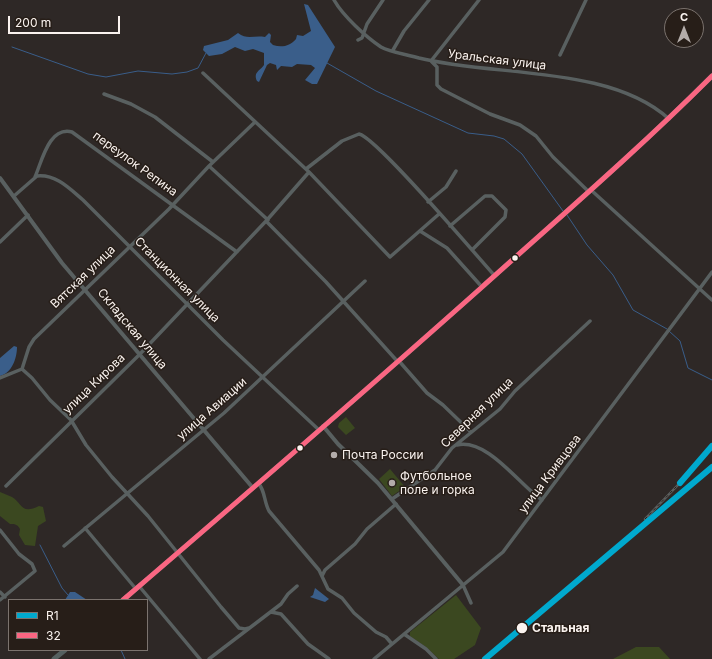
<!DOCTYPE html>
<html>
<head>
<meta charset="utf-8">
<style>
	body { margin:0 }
	#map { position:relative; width:712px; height:659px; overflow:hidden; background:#2e2826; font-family:Inter,sans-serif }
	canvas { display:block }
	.legend { position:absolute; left:8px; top:599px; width:140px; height:52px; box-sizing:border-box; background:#271e18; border:1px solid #7b736e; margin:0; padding:5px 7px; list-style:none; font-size:12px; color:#faf3ef }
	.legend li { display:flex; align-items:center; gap:8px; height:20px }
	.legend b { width:20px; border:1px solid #7b736e }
	.north { position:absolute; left:664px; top:8px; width:40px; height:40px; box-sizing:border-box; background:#271e18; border:1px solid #7b736e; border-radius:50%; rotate:0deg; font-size:11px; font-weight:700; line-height:16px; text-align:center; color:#faf3ef }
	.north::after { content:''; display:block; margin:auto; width:14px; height:18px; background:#b3aca9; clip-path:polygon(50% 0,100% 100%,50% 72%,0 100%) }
	.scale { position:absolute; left:8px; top:16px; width:112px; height:18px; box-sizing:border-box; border:2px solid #faf3ef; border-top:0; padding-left:5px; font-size:12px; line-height:14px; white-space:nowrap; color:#faf3ef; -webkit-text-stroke:3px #271e18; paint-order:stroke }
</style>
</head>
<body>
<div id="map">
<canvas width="712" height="659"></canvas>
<ul class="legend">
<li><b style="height:5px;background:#00a9ce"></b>R1</li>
<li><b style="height:5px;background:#fa6682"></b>32</li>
</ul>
<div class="north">С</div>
<div class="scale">200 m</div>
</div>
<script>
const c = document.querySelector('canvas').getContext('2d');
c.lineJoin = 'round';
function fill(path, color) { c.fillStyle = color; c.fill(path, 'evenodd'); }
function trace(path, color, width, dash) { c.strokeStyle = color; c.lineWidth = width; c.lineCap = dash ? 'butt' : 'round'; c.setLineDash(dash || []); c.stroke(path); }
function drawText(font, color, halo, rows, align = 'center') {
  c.font = font + ' Inter,sans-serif'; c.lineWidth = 3; c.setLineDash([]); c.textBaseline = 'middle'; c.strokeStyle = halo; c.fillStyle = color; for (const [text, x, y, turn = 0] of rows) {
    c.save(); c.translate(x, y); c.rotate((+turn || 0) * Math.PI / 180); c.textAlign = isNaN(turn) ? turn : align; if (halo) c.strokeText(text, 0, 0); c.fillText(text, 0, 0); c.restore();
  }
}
const green = new Path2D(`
	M346,417L355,428L346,435L338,427L339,423Z
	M390,469L405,487L392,496L379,479Z
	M0,492C4,494 8,495 12,497C22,503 21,515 39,506L43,507L46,521L38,526L35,546L25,545L19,535L20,529C17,524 15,524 10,524L0,516Z
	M456,595L481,628L475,645L454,659H439L426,647L410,636V632Z
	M636,647H659L670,659H613Z`);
const water = new Path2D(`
	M304,4L308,5L335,47L317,84H312L305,80L315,68L311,65L297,64L292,67L281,66L277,70L276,65L270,63L267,65L259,82L257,81C253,72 260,71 264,65V53L253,49L245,51L235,47L222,54L209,56L203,50L204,46L228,40L238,33C247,40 254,35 265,37L269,33L271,35L270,42L273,45C282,48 290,46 296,39L297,35L303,36L311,31Z
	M14,346L17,347C17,358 12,373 0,376V358Z
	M315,588L329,599L325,602L310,597L313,595Z
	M70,592H75L87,600H65Z`);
const stream = new Path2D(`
	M12,47L88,74L106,77L138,71L172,74L187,72L198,68L206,53
	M327,63L376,91L468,133L494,136L504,139L522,154L563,211
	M567,215L587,245L613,275L633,310L667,329
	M669,331L680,341L688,368L712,380
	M40,545L62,588L68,595
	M121,650L125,659`);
const minor = new Path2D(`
	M334,0C343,16 366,37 381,47C389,52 409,55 419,58C494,77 610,65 669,119
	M479,0L431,61L437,67V85L441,89L490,114L520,125L536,136L553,157L589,192
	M358,40L362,38L367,24L383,0
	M393,50L404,31L429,0
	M560,55L586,0
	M203,73L309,172L390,257L439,214
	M104,94L131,104L155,117L213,162
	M209,166L268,220
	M306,169L342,141L359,134C376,137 476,255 495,276
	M35,177C42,161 49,126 72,132L237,252
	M591,190L712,300
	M14,196L37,176C56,174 70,189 83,200L223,340L319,430
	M428,202L446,187L456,171
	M266,221L326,282L398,362
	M450,226L485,196H492L506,210L505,217L472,250
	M420,231L447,248L482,287
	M0,242L28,215
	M399,361L427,393L443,405L471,432
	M22,369L32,378L50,400L71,420L86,445L112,477L148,516L221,607L239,628L245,629L249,628
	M22,369L29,347L34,339L169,209L209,166L255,122
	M0,378L22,369
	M457,445C488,438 520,486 542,500
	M259,484C265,491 264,502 269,511L319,570L328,589L342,598L354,613L376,632L386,637L392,644
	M6,486L140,354L267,220L309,172
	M392,499L435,470L452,448L500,409L515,391L590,321
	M85,528L136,589
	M0,530L19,554L32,564L35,571L0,600
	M64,546L224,413L365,281
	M322,576L325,570L355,544L367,529L396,504
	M463,585L471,603
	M139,586L200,659
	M0,592L5,597
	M271,612L281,614L308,644L329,659
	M404,634L426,649L436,659
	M209,659L281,604L288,594L297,586
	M374,659L503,552L712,272`);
const tertiary = new Path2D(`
	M0,178L62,263L253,488
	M323,426L338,444L378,483L463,585`);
const secondary = new Path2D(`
	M123,600C243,497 363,393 481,288C559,218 638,150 712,76
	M54,659L65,650`);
const rail = new Path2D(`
	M645,519L677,486L712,446`);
const bus1 = new Path2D(`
	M123,600C243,497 363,393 481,288C559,218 638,150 712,76`);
const rail1 = new Path2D(`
	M680,483L712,446
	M485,659L712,467`);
const markers = [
	[515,258,3.5,"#faf3ef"],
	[300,448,3.5,"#faf3ef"],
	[334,455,4,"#b3aca9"],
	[392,483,4,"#b3aca9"],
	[522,628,6,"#faf3ef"]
];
const streetNames = [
	["Уральская улица",497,60,7],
	["переулок Репина",135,164,36],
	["Вятская улица",83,277,-44],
	["Станционная улица",177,280,45],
	["Складская улица",132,329,50],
	["улица Кирова",94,384,-44],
	["улица Авиации",212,409,-41],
	["Северная улица",477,413,-44],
	["улица Кривцова",550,474,-53]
];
const poiNames = [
	["Почта России",342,455],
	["Футбольное",400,476],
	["поле и горка",400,490]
];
const stopNames = [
	["Стальная",532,628]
];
fill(green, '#3b4820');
fill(water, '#3a5e8a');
trace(stream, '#3a5e8a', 1);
trace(minor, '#596060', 3.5);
trace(tertiary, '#596060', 4);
trace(secondary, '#556060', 5);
trace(rail, '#5c5f5f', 2.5);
trace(rail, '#271e18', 1, [3]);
trace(bus1, '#fa6682', 5);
trace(rail1, '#00a9ce', 6);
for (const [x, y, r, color] of markers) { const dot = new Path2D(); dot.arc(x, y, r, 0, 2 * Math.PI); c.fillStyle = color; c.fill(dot); trace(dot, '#271e18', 1.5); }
drawText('12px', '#faf3ef', '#271e18', streetNames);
drawText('12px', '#faf3ef', '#271e18', poiNames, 'left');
drawText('bold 12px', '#faf3ef', '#271e18', stopNames, 'left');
</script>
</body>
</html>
